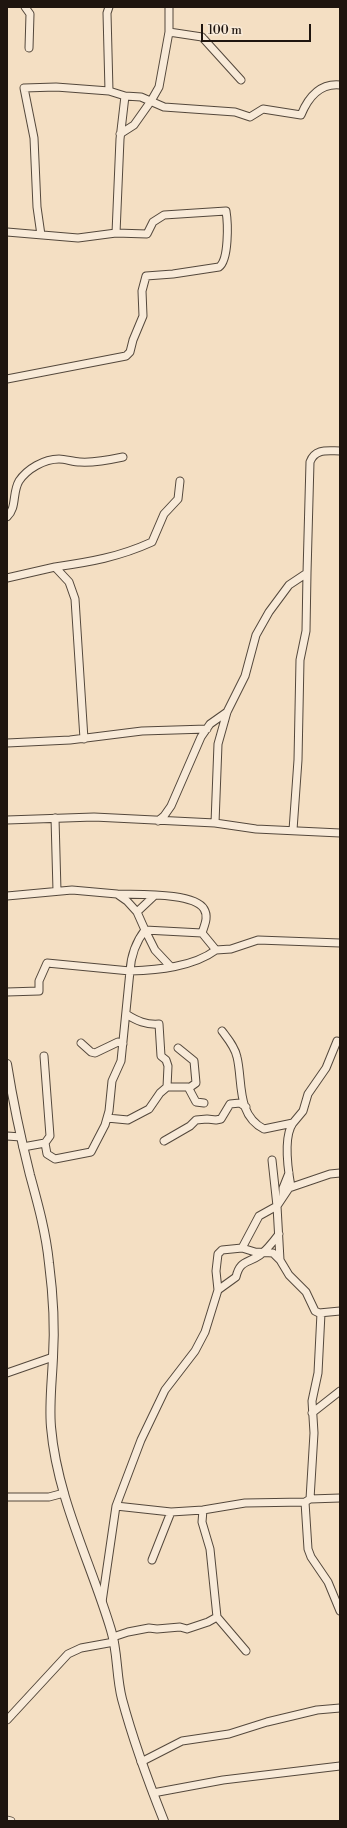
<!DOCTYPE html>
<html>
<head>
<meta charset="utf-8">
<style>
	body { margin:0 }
	#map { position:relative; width:347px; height:1828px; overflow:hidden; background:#f4dfc3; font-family:"Libre Bodoni",serif }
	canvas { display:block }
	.frame { position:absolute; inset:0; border:8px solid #1f150f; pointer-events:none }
	.scale { position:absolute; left:201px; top:24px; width:110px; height:18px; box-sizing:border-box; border:2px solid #1f150f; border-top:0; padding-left:5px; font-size:12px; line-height:14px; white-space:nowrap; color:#1f150f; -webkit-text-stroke:3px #f8ead8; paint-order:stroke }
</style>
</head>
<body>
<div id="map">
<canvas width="347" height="1828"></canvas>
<div class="frame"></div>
<div class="scale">100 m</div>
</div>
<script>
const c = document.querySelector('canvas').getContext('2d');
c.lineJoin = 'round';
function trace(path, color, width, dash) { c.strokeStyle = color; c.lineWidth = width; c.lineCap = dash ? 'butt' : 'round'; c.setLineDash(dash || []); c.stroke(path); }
const minor = new Path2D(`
	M25,7L30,14L29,48
	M109,7L107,13L109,91
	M169,32L202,37L241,80
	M120,134L134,125L151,101L159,87L169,32V7
	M7,232L78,238L116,233L147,234L153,222L164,215L226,211C228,223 229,260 219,267L173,274L146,276L142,291L143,316L133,340L130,352L126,356L7,379
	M116,233L120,139L125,96
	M41,235L37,207L34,138L24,88L56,87L109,91L125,96L141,97L164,107L235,112L250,117L263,109L301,115C308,98 319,83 340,85
	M7,517C17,508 12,493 19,481C27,469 44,459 59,459C66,459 73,462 80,462C94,463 109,460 123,457
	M55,567C90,562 119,557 152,542L164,514L178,499L180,481
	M7,578L55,567L69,582L75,599L84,739
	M7,743L70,740L142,731L207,729
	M55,818L57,891
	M7,820L94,817L215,823L256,829L340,833
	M158,821L164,816L171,806L201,737L210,724L227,712
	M215,823L218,744L227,712L245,676L256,635L269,612L289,585L307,573L310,462C315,448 328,451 340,451
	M293,830L298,760L300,660L306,631L307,573
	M117,894C136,895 194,892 204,909C209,917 204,926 202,933
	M7,896L72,890L117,894L127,901L137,912L145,930L202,933L216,950L231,949L258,940L340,943
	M137,912L154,896
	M145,930C135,943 131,955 130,971C158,970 193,967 216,950
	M145,930L155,950L170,966
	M7,992L39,991V981L47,963L130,971L121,1061L112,1081L109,1111L105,1125L91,1152L55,1159L47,1154L45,1143L23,1147
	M126,1014C137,1021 146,1025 159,1024L161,1056L166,1060L168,1066L167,1087
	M222,1031C228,1039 235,1047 237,1057C243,1081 236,1115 264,1129L293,1123C283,1137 288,1170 291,1187
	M81,1043L91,1052L95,1053L118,1042L123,1044
	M178,1048L194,1061L196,1083L189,1088
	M44,1056L50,1136L45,1143
	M107,1118L128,1120L149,1109L160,1093L167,1087H188L196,1102L204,1103
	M293,1123L303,1111L308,1094L326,1068L337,1041
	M7,1136L21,1137
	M164,1141L190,1126L196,1120L207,1119L216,1120L221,1119L230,1104L240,1103L246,1107
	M272,1160L277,1206L280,1260L289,1275L306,1292L315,1311L319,1313L340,1311
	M283,1196V1188L289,1173
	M242,1248L255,1252L273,1253L280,1260
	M218,1290L236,1277C240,1260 247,1264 260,1255C267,1250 273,1242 279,1234
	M7,1373L53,1357
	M312,1413L340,1391
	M7,1497H49L64,1493
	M310,1499L314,1433L312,1401L318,1373L321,1313
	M305,1502L308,1549L311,1557L328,1582L340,1611
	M116,1506L141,1440L165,1390L195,1351L205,1332L218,1290L216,1271L218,1254L222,1250L242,1248L259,1216L277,1206L289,1188L330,1174L340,1173
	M152,1560L171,1512
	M102,1602L116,1506L171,1512L203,1510L245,1503L305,1502L310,1499L340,1498
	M217,1617L246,1651
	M113,1637L128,1632L149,1628L157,1629L180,1627L187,1629L208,1622L217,1617L210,1549L202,1522L203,1510
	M7,1720L68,1654L81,1648L114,1642
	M141,1762L182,1741L229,1734L267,1722L317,1710L340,1708
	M153,1793L223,1780L340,1766
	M7,1820L11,1821`);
const tertiary = new Path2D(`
	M7,1064C13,1102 21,1139 30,1175C38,1204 46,1233 49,1263C53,1294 55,1326 53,1357C52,1381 49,1404 51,1427C57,1498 91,1563 111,1630C118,1652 116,1676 122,1699C133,1740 148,1781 164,1821`);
trace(minor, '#54483c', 9);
trace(tertiary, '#54483c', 10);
trace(minor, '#f8ead8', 7);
trace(tertiary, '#f8ead8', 8);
</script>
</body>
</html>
